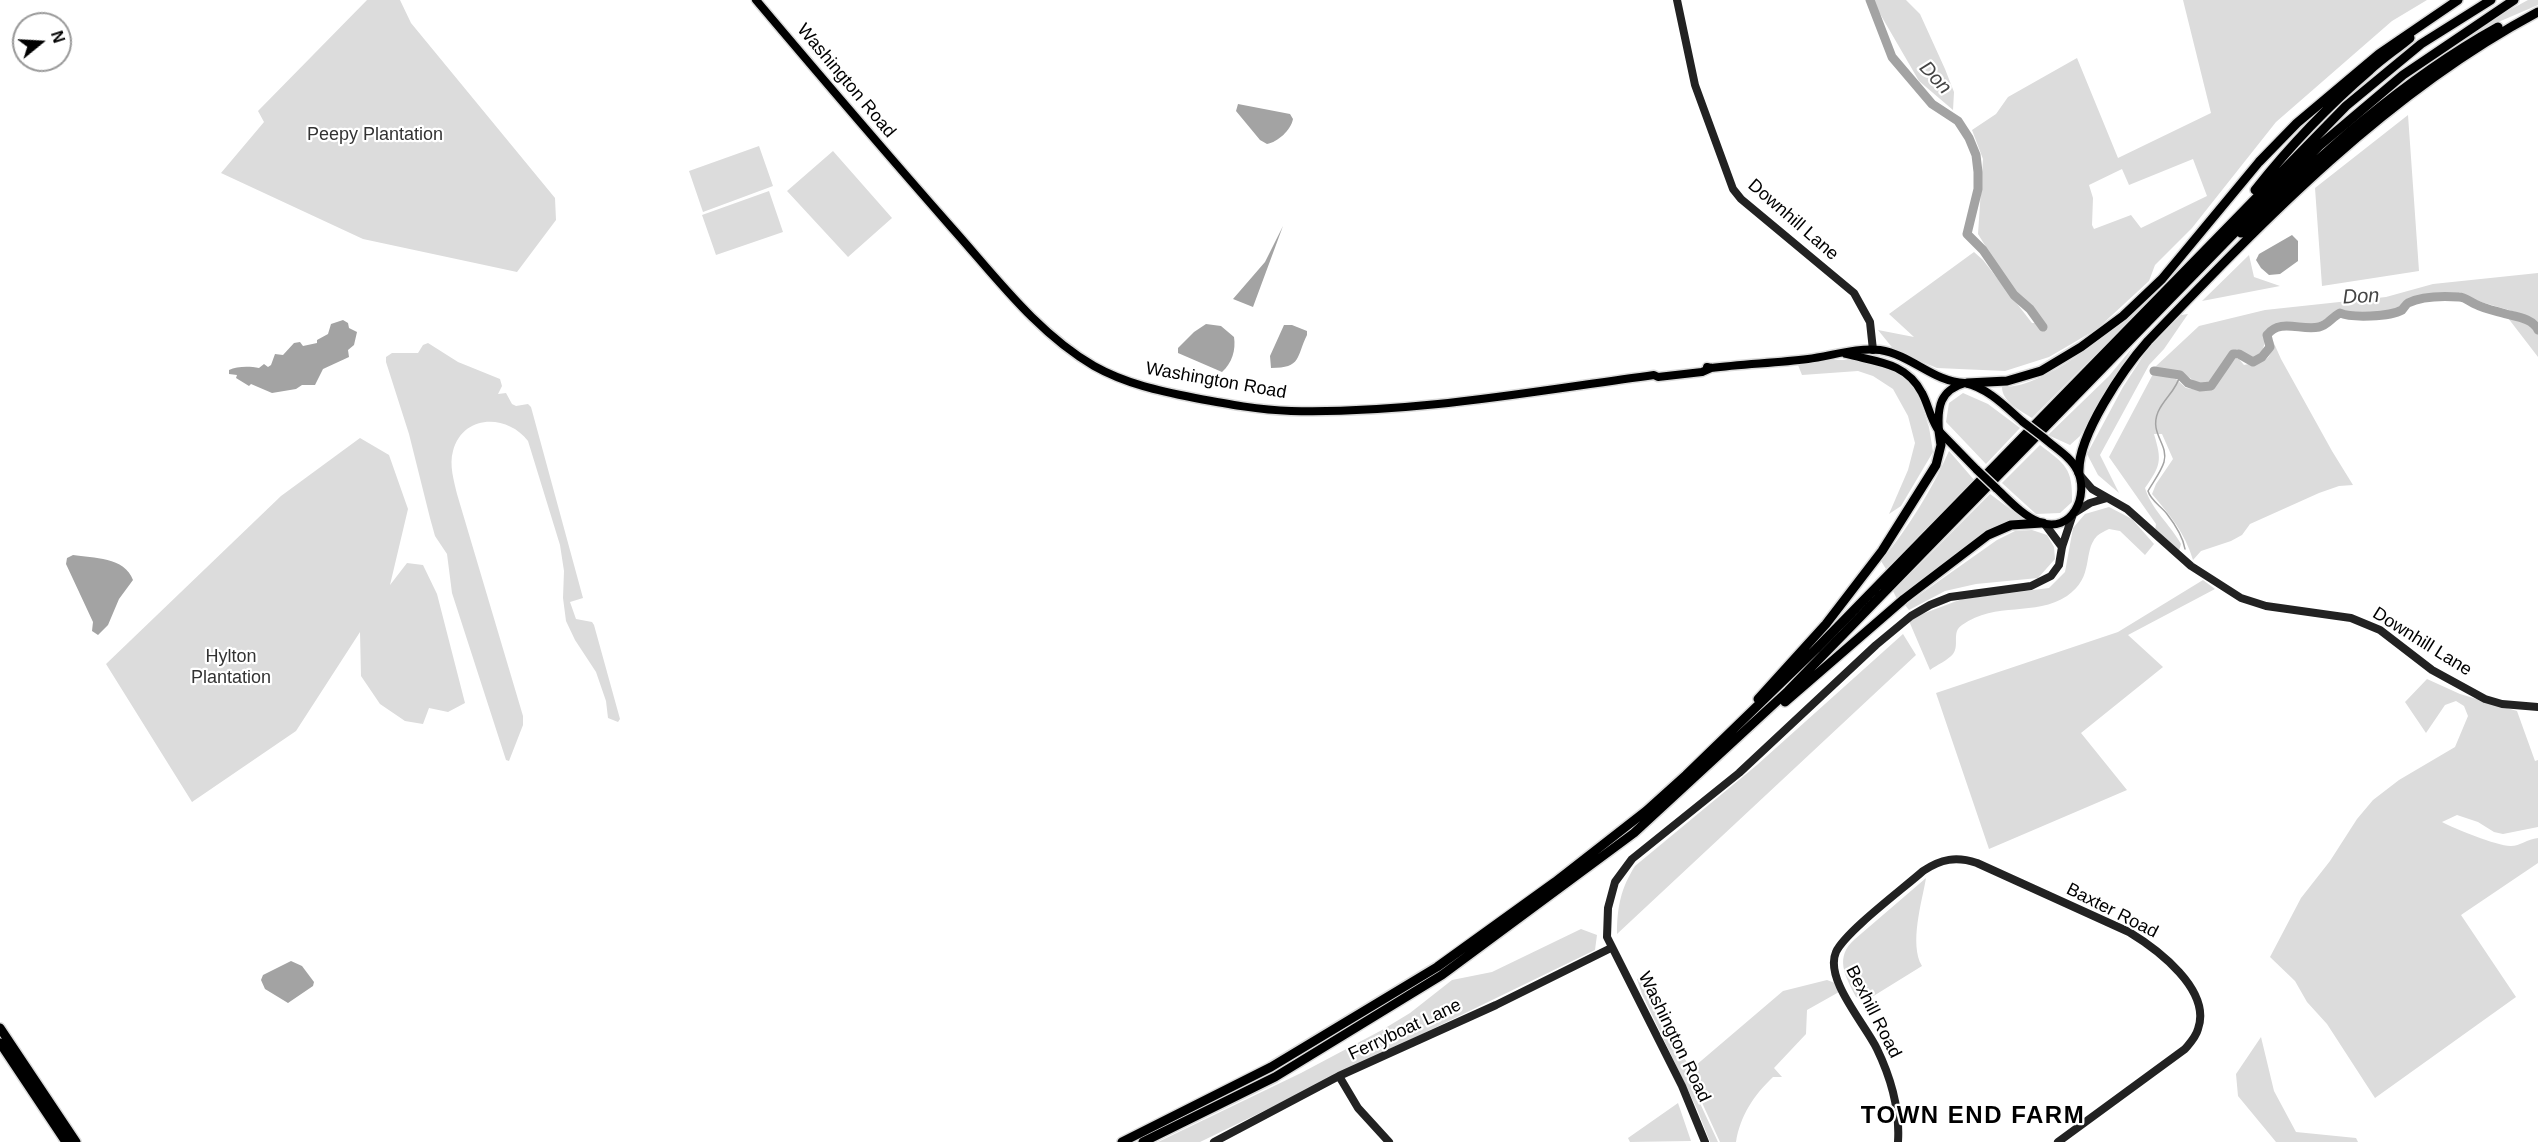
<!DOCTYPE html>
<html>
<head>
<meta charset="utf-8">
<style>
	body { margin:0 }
	#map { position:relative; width:2538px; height:1142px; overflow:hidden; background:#fff; font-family:Helvetica,sans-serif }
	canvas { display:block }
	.north { position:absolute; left:12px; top:12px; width:60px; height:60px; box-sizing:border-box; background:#fff; border:2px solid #999; border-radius:50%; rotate:72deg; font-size:16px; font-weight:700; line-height:24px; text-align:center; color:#000 }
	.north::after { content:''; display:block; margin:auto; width:21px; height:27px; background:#000; clip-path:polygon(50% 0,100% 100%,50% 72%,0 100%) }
</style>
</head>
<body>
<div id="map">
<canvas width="2538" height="1142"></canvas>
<div class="north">N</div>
</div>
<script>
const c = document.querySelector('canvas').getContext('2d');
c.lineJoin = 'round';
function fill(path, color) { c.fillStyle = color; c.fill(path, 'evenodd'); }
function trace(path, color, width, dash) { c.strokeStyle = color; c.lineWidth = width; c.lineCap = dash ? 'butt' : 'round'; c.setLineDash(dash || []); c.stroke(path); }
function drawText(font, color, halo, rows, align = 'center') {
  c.font = font + ' Helvetica,sans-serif'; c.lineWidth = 4.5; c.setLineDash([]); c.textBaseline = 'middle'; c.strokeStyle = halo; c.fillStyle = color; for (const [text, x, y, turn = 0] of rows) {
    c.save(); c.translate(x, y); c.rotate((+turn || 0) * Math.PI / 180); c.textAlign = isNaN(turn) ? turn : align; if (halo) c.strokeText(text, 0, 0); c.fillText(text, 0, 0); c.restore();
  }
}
const green = new Path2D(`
	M367,0H400L411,23L555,198L556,220L517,272L363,239L221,173L264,122L258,111Z
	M1872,0H1906L1920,14L1945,69L1954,92L1953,110L1919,81Z
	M2183,0H2427L2392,21L2276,122L2192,228L2155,265L2149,281L2097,329L2049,357L2005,371L1937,368L1895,351L1878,330L1914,337L1889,314L1974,252L1983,260L2032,323H2041L2007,281L1978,234L1983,159L1972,130L1996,114L2008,97L2077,58L2118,158L2211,113ZM2193,159L2207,196L2141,228L2131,215L2094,229L2092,225L2093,198L2089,185L2122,169L2129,185Z
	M2528,0H2538V5L2496,23L2447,51L2489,21Z
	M2408,115L2419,271L2322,286L2315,188Z
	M759,146L773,186L703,212L689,171Z
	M833,151L892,218L848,257L787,191Z
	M769,191L783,232L716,255L702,215Z
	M2249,255L2254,277L2280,286L2202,301Z
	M2538,273V325L2519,313L2474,300L2462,293L2405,301L2400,308L2376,314H2352L2339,310C2331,314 2322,323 2313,325C2293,327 2284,315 2265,331C2265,345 2265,352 2252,360L2237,349L2229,356L2209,384H2199L2181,372L2155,367L2199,326L2265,310L2386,297L2433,284Z
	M2150,300L2032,418C2020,410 2002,402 2002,387C2046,389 2116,327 2150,300Z
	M2188,314L2164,349L2149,365L2100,455L2119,493L2098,475L2087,454L2123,387L2147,350L2181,315Z
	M2508,318L2527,323L2538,333V357Z
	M2273,341L2281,359L2332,451L2353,485L2339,486L2319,493L2250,524L2242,535L2231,541L2201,551L2193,560C2185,533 2170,515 2152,494L2156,484L2173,459L2162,434H2154C2162,461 2161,465 2145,488C2151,509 2170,524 2181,544L2179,551L2155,531L2156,524L2109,457L2153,374L2176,379L2186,388L2205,391L2213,388L2235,359H2239L2244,365C2264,361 2271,363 2273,341Z
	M428,343L458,362L500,379L502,386L498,394L506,393L512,404L516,406L528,404L531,407L583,598L570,602L576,619L592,622L594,625L620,719L618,722L608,718L606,701L596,672L575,640L566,621L563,598L564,571L560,545L528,441C507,414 463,414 453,451C449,465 454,481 457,494L523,716V725L509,761L506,760L452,593L447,554L435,536L430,518L409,434L386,362V357L392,353H418L423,345Z
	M2133,347L2080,436L2070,445L2048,435L2109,376Z
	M1829,360H1862L1896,371L1917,391L1929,427L1933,452L1901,506L1889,514L1908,470L1915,443L1908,416L1893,389L1873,376L1858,371L1802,375L1798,365Z
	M1963,393L1988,404L2020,428L1986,464L1946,422L1949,403Z
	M360,438L389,455L408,509L390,585L407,563L423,565L437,594L465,703L448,712L429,708L423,724L405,721L380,704L361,676L360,632L296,731L192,802L106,664L281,496Z
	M2040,445C2065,464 2073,468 2072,502L2060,513L2036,514L2002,483Z
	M1949,451L1975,481L1886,569L1881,561C1908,528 1932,490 1949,451Z
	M1990,494L2025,520H2013L1992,528L1897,599L1893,591Z
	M2109,507L2132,519L2154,544L2145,555L2120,531L2109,529C2105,531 2100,533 2097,536C2082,552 2095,577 2067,596C2035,617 1996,601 1962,625C1951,632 1960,645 1953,654C1948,660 1937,665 1930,670L1909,621L1917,616L1962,599L2049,588L2065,572L2073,528L2085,514Z
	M2032,530L2047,535L2054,547L2055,559L2038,578L1976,584L1945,591L1909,610L1905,605L1997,540L2015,531Z
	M2203,580L2215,589L2128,635L2163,667L2081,733L2127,790L1989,849L1936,693L2118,632Z
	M1903,634L1916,655L1617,934C1617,907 1621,888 1635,866L1757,765Z
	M2427,679L2460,694L2517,711L2535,761L2538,760V827L2503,834L2494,832L2478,822L2457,815L2442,822C2453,828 2500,847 2511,846C2520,846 2527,839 2538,838V863L2461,915L2516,997L2375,1098L2327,1024L2307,1002L2295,981L2270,957L2301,898L2330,861L2357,819L2373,800L2399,780L2455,747L2468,716L2464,706L2456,701L2445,705L2426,733L2405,702Z
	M1926,878C1922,902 1909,944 1922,966L1867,1000L1856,997C1845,976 1834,957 1855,939Z
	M1581,929L1597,935L1595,950L1200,1142H1158L1301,1073L1382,1030L1410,1013L1452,980L1492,972Z
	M1643,977L1657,1000L1669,1015L1670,1028L1683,1045L1678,1050L1690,1066L1685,1071L1718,1142H1710L1697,1109L1642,994L1637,979Z
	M1827,980L1835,983L1839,992L1807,1010L1806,1034L1774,1068L1782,1077H1773C1754,1095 1740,1116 1736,1142H1720L1688,1072L1783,991Z
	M2261,1037L2274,1091L2296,1132L2356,1138L2358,1142H2276L2238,1096L2236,1074Z
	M1678,1103L1691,1141L1630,1142L1628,1138Z`);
const water = new Path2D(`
	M1238,104L1290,114L1293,119C1291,130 1278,142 1267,144L1260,140L1236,111Z
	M1283,226L1253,307L1233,299L1265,262Z
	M2292,235L2298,241V261L2280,274L2269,275L2261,268L2256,260L2259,254Z
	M343,320L348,323L349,328L357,332L354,345L348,350L349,357L323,369L315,385H302L296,389L272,393L251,384L249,386L236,378L237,375L229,374V370C237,366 250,366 259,368L264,364L268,367L271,365L275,354L283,355L294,343L300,342L303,346L317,343V340L328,334L331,324Z
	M1206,324L1221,326L1234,337C1236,350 1232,363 1222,372L1178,353V348L1194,332Z
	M1284,325H1292L1307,331V335C1296,357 1302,368 1271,368L1270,356Z
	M73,555C93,558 125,557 133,580L119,599L108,625L98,635L92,631L93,622L66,564L67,558Z
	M291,961L302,966L314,982L313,986L288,1003L265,989L261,980L263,975Z`);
const stream = new Path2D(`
	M2180,375C2177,390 2164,398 2158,412C2149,434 2169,444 2164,462C2161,472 2153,482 2148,491C2151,501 2161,506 2167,514C2174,523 2183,537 2185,549`);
const river = new Path2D(`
	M1870,0L1892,57L1932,104L1958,121L1969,138L1976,155L1978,172V189L1967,234L1983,250L2014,295L2030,309L2043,327
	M2154,371L2180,375L2188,383L2200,387L2211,386L2233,354H2239L2253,362L2262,357L2270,347L2267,335C2280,318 2301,331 2319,327C2328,325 2332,317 2340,313C2351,318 2390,317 2402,310C2404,308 2406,304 2408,303C2422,296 2444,296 2459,297C2465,297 2470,302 2475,304C2485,309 2496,311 2506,314C2518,317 2533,319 2538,330`);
const secondary = new Path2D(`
	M1677,0L1695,85L1733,189L1741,199L1854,293L1870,322L1873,350
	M2079,474L2092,489L2127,509L2191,566L2241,598L2266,606L2351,618L2380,630L2432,670L2485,699L2502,704L2538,707
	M2074,513L2090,503L2107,498
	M2044,523L2062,547
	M1339,1076L1358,1108L1389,1142
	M1214,1142L1339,1076L1496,1005L1611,948
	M1705,1142L1682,1086L1607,937L1608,908L1615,882L1632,859L1739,773L1876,645L1911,616L1930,605L1950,597L2031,586L2051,576L2059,565L2062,547L2073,514
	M1898,1142C1900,1110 1891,1078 1877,1049C1865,1024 1824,979 1836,952C1845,932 1904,888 1923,871C1941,859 1956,856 1977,863L2129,932C2157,949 2212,990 2198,1029C2196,1037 2190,1043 2185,1049L2058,1142`);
const primary = new Path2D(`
	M756,0C821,77 886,153 952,228C995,276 1037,333 1094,366C1126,384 1160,391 1195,398C1227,404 1259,410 1291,411C1412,414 1534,391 1654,375L1658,377L1702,372L1711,368
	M1846,354C1876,362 1906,362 1922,393C1928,404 1930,417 1937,428
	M1707,367L1711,368C1743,364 1776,363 1808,359C1831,356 1858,347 1880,350C1912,355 1933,382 1965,383
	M1977,470L1939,431C1937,407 1940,390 1965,383C1988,388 2006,407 2023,422
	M1996,488C2009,500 2022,515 2039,522C2072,535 2090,495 2077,470C2071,457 2055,448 2044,438`);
const highway = new Path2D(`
	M2255,190C2290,146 2328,106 2370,70C2383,58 2397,49 2410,38
	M2241,233C2320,155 2401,81 2498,27
	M1967,383L2007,381L2041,371L2081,347L2123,316L2162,279L2259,162L2297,123L2379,54L2458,0
	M2079,473C2077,436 2124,368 2148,341C2266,218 2386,93 2538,12
	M1758,699L1826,624L1882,551L1936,465L1941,445L1939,431
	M1785,702L1904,599L1988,535L2011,525L2042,523
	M0,1028L76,1142
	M0,1043L66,1142
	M1122,1142L1271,1067L1437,967L1555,882L1646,811L1686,775L1816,649L2346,106L2421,44L2491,0
	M1143,1142L1275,1077L1442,975L1634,833L1788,691L2319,146L2403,75L2514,0`);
const primaryBridge = new Path2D(`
	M2023,422L2044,438
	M1977,470L1996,488`);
const streetNames = [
	["Washington Road",846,81,50],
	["Downhill Lane",1793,220,41],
	["Washington Road",1216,381,10],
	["Downhill Lane",2422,642,32],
	["Baxter Road",2112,911,27],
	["Bexhill Road",1873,1012,63],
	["Ferryboat Lane",1405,1030,-25],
	["Washington Road",1674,1037,64]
];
const parkNames = [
	["Peepy Plantation",375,135],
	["Hylton",231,657],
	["Plantation",231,678]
];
const waterNames = [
	["Don",1935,78,47],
	["Don",2361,297,-3]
];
const districtNames = [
	["TOWN END FARM",1973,1116]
];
fill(green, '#dcdcdc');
fill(water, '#a3a3a3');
trace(stream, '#a3a3a3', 1.5);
trace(river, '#a3a3a3', 9);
trace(primary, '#dbdbdb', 11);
trace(highway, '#dbdbdb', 12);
trace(secondary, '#222', 8);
trace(primary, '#000', 8);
trace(highway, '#000', 9);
trace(primaryBridge, '#dbdbdb', 11, []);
trace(primaryBridge, '#000', 8);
drawText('18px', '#000', '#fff', streetNames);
drawText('18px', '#333', '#fff', parkNames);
drawText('italic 20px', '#444', '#fff', waterNames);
c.letterSpacing = '1.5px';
drawText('bold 24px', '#000', '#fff', districtNames);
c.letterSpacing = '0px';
</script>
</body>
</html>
